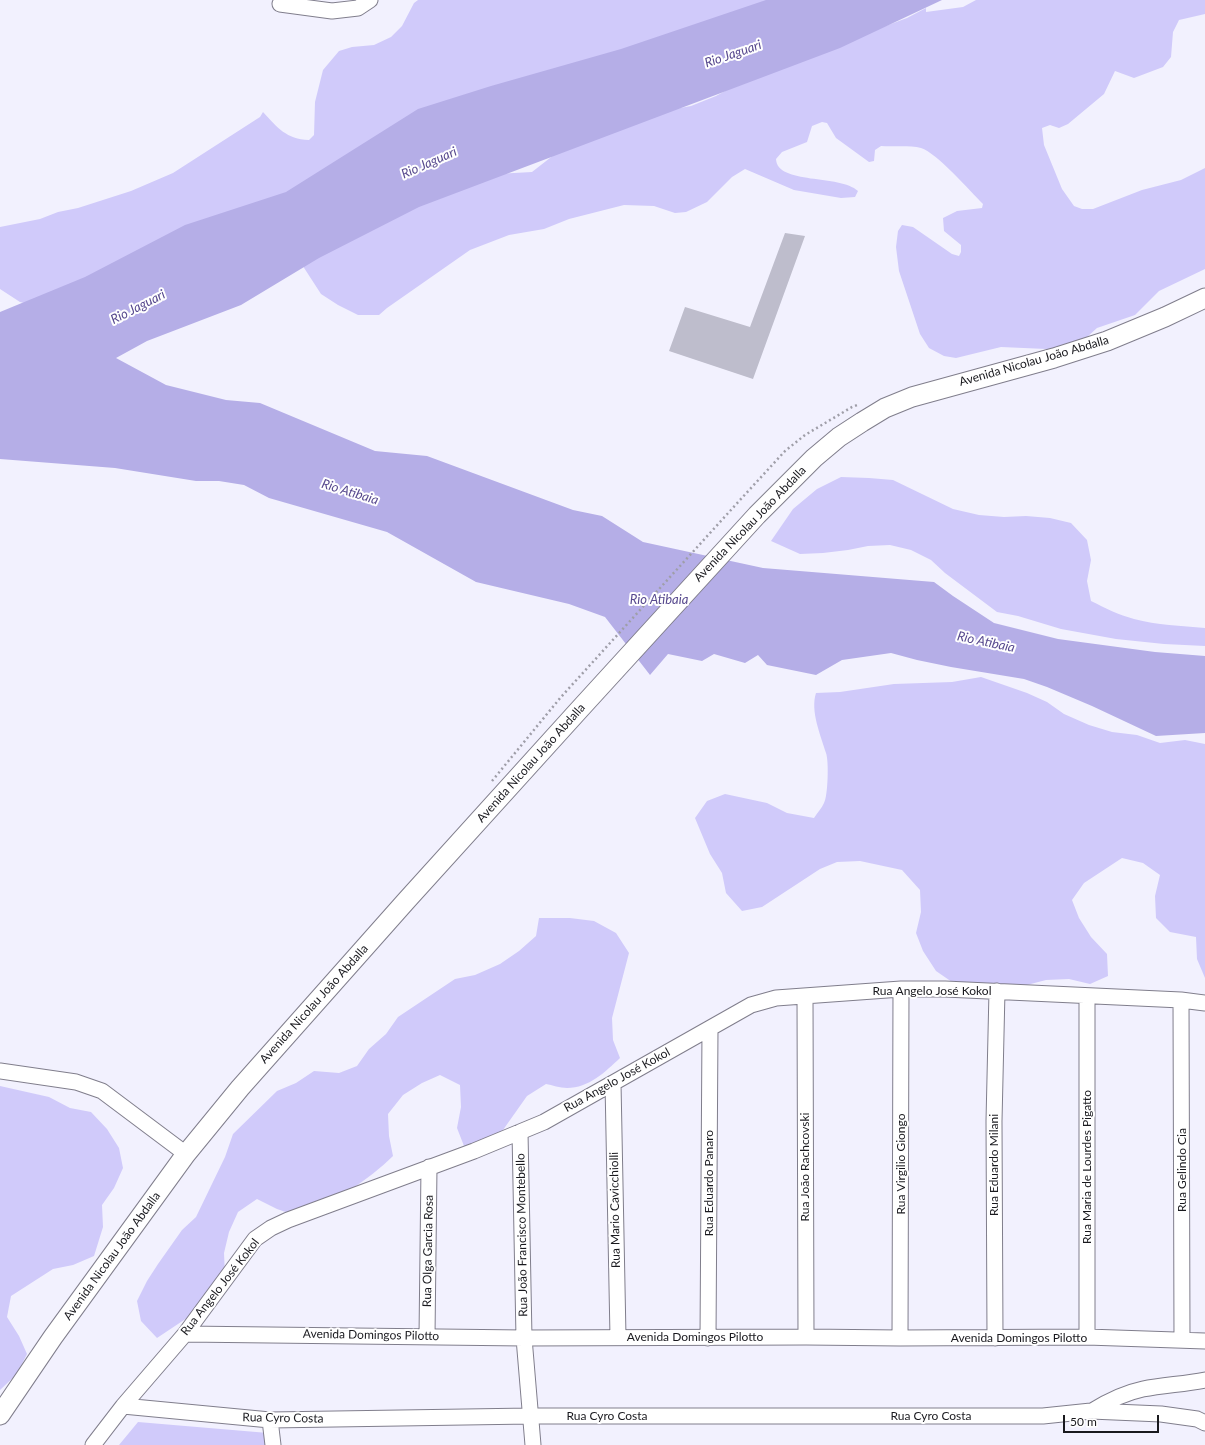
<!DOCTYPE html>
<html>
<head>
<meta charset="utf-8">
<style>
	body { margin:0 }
	#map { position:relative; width:1205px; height:1445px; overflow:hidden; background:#f2f1fe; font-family:Lato,sans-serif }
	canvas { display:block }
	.scale { position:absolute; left:1063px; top:1415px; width:96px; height:18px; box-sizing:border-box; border:2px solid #19191e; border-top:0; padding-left:5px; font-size:12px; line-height:14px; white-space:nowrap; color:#19191e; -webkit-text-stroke:3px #fff; paint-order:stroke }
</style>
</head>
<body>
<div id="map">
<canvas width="1205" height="1445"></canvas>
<div class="scale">50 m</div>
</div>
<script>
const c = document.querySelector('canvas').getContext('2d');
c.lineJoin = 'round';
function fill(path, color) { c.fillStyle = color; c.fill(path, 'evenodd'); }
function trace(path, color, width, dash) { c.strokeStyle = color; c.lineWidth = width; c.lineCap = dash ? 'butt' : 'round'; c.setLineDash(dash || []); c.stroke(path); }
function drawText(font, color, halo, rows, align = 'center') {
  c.font = font + ' Lato,sans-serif'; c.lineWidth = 4; c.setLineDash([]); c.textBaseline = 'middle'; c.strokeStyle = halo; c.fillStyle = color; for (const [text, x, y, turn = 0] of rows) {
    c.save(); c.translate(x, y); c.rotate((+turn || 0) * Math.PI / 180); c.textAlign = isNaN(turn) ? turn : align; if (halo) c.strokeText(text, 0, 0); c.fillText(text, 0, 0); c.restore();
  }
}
const green = new Path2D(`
	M418,0H843L41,307L20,302L0,289V227L40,219L58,212L78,208L131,191L173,173L260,117L263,112C278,128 286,139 309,140L314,135L315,102L323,70L339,51L352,47L374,45L391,37L402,26L414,3Z
	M976,0H1205V14L1179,20L1173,32L1171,57L1163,67L1134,78L1115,71L1104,94L1068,124L1059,128L1050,125L1042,128L1044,145L1062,189L1074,206L1082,209H1093L1142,190L1181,180L1205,168V269L1159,291L1135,315L1097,328L1077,346L1069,350L1001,347L956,358L944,356L929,348L920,334L899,271L896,247L898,231L902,225L913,227L952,254L959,256L961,252V245L944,231L943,218L957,211L982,208L983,204C970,191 937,153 921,148C910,145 892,147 881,146L875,150L874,161L869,162L836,138L827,123L822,122L812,126L807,142L782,152L776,159C777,185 840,174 858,191L855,197L841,198L794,190L745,169L732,177L707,202L686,212L675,213L654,206L624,205L569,219L544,229L509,235L470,250L387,308L379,315H358L338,305L321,294L297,257L496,174L532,172L564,147L643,115L691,106L716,96L754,75L907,18L926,8V12L963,7Z
	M841,477L869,478L893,480L953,509L979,515L1004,517L1026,516L1050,518L1071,523L1087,540L1091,560L1087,581L1091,601C1105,608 1119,615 1134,619C1157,625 1181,626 1205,628V646L1164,644L1116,639L1061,629L1018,616L997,612L945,573L931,560L911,550L890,545L868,546L848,550L823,553L800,554L771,541L793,509L817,489Z
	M981,677L1027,693L1047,702L1064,714L1089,725L1112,732L1137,735L1160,743L1185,740L1205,744V978L1197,959L1196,937L1170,932L1156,918L1155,896L1160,875L1143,863L1122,858L1084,883L1072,900L1079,918L1091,937L1107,954L1108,976L1090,984L1069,979L1046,980L1023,986L999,984L974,987L952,982L936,971L923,951L916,933L921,912L920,890L902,870L860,861L837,862L820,869L762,907L742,911L726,893L722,873L710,854L695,818L707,801L725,794L767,803L787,813L814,818C817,813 822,808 824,803C828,796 829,761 826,753C821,736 810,711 816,693L840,692L894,684L952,682Z
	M539,918H570L594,921L616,933L629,953L612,1018L613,1040L620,1058C605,1072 589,1088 567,1088C560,1088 552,1085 546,1084L527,1096L503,1130L484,1142L464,1146L457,1128L461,1107L460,1085L440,1075L422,1083L403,1095L388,1114L389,1136L393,1156C370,1179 331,1204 300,1217L277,1209L257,1199L238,1212L229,1232L224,1253L225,1275L217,1298L157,1338L141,1321L137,1301L147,1281L158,1264L182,1230L196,1217L225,1157L233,1134L277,1091L296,1083L314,1071L339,1073L357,1066L369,1049L386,1034L398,1017L455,979L475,975L500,964L519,951L536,936Z
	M0,1086L49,1097L70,1108L91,1112L107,1129L119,1148L123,1168L114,1188L102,1205L103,1227L94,1256L73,1265L53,1269L11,1296L7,1317L19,1336L27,1354L17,1374L0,1390Z
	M138,1422L268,1433L270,1445H119Z`);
const water = new Path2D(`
	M766,0H942L840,48L419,207L319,258L241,305L147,341L116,358L166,385L226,400L260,403L375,451L427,456L573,510L602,516L643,542L763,568L934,582L953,596L994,623L1058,639L1155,652L1205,656V733L1156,736L1092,706L1047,687L1024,679L951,667L917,660L891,653L842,660L816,675L767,665L758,655L745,663L714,654L702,661L668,654L650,675L605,617L569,604L476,582L387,532L269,498L244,485L219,481H196L115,468L0,459V312L85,277L185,225L286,192L418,109L491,86L621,49Z`);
const building = new Path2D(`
	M785,233L805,236L753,379L669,351L685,307L750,327Z`);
const path = new Path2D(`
	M492,781L561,697L740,500L785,451L805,435L852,407L857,405`);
const minor = new Path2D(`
	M280,4L332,11L358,8L370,0
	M805,996L806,1337
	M1181,1000L1182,1340
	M0,1071L76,1082L102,1091L186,1154
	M613,1083L618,1337
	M520,1132L524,1338L533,1445
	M185,1334L524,1338L806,1337L900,1338L1087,1337L1205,1341
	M427,1336L429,1167
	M1087,1337V996
	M708,1338L710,1029
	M900,1338L901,989
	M995,1338L994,1121L997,991
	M123,1406L270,1420L530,1416H1043L1091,1411L1161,1414L1197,1419L1205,1423
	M1092,1411C1108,1401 1124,1393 1143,1389C1163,1385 1185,1384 1205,1380
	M270,1420L273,1445
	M93,1445L123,1406L185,1334L255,1239L271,1228L288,1220L474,1151L544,1122L751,1005L776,998L901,989H945L1181,1000L1205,1003`);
const major = new Path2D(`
	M0,1415L53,1337L186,1154L240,1088L406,901L578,711L757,515L814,458L839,437L862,422L885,408L912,397L1054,358L1107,341L1165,317L1205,298`);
const streetNames = [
	["Avenida Nicolau João Abdalla",1034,361,-16],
	["Avenida Nicolau João Abdalla",750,524,-46],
	["Avenida Nicolau João Abdalla",531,763,-48],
	["Rua Angelo José Kokol",932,991],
	["Avenida Nicolau João Abdalla",314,1004,-48],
	["Rua Angelo José Kokol",617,1080,-29],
	["Rua Virgilio Giongo",901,1164,-90],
	["Rua Eduardo Milani",994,1165,-90],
	["Rua João Rachcovski",805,1167,-90],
	["Rua Maria de Lourdes Pigatto",1087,1167,-90],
	["Rua Gelindo Cia",1182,1170,-90],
	["Rua Eduardo Panaro",709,1183,-90],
	["Rua Mario Cavicchiolli",615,1210,-91],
	["Rua João Francisco Montebello",522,1235,-91],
	["Rua Olga Garcia Rosa",428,1251,-89],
	["Avenida Nicolau João Abdalla",112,1256,-54],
	["Rua Angelo José Kokol",220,1287,-52],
	["Avenida Domingos Pilotto",371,1335,1],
	["Avenida Domingos Pilotto",695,1337],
	["Avenida Domingos Pilotto",1019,1338],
	["Rua Cyro Costa",607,1416],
	["Rua Cyro Costa",931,1416],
	["Rua Cyro Costa",283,1418,1]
];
const waterNames = [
	["Rio Jaguari",733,54,-19],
	["Rio Jaguari",429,163,-24],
	["Rio Jaguari",138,307,-27],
	["Rio Atibaia",350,492,17],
	["Rio Atibaia",659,600],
	["Rio Atibaia",986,642,12]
];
fill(green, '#d0cafa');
fill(water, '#b5aee7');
fill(building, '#bebdcc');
trace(minor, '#807e8c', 17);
trace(major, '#807e8c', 21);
trace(path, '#9f9ea8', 2.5, [2, 3]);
trace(minor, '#fff', 15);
trace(major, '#fff', 19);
drawText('12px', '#19191e', '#fff', streetNames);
drawText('italic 13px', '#57498e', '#fff', waterNames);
</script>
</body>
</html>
